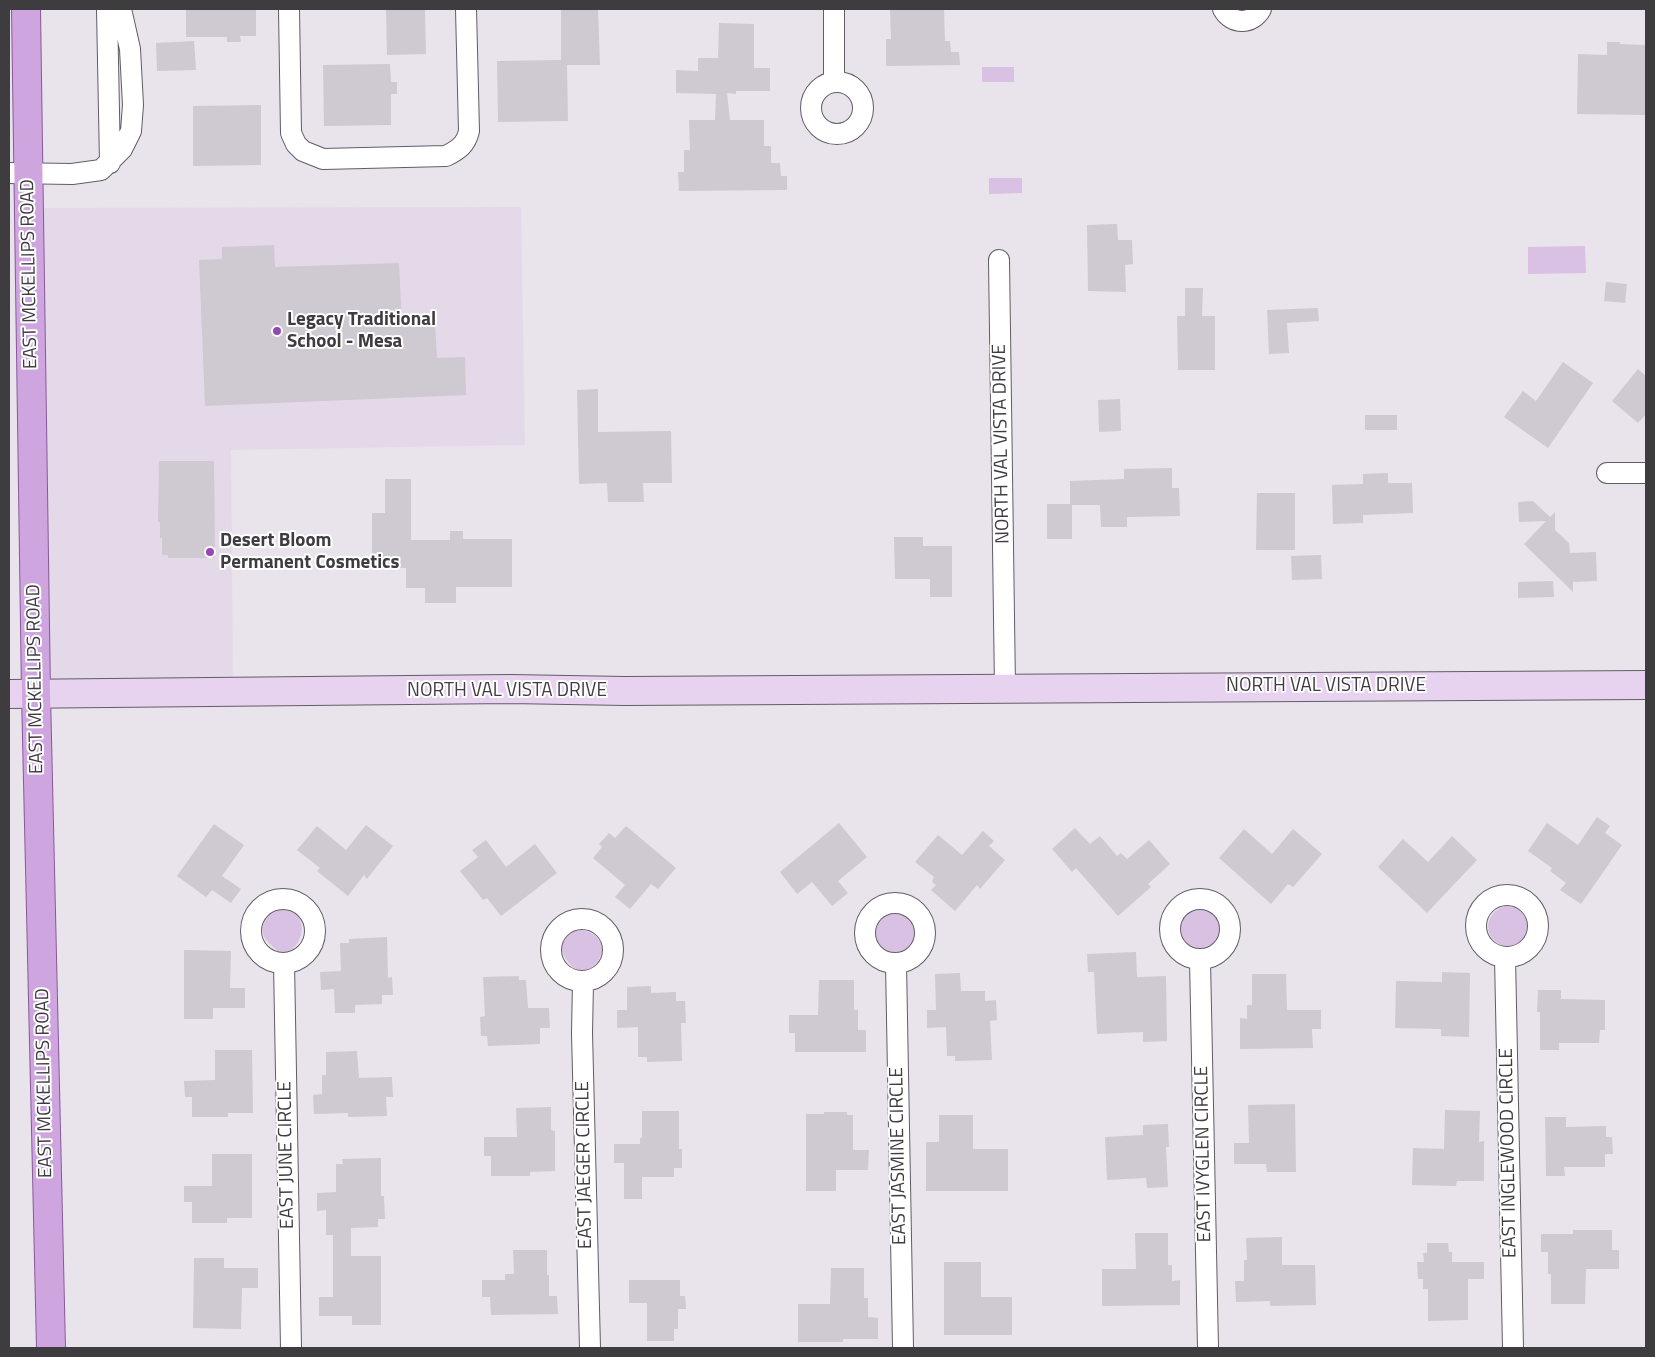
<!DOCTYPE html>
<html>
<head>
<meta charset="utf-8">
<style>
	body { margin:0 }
	#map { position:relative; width:1655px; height:1357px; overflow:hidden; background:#e9e3ec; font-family:"Titillium Web",sans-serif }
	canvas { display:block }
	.frame { position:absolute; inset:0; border:10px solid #3f3c40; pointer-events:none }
</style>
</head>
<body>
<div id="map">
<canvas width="1655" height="1357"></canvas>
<div class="frame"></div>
</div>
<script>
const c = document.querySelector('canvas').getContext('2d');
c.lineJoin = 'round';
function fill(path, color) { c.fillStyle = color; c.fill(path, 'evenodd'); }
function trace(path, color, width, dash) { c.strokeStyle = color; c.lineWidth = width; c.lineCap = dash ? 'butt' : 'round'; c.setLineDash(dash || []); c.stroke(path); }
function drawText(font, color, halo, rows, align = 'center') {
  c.font = font + ' "Titillium Web",sans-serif'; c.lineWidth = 4; c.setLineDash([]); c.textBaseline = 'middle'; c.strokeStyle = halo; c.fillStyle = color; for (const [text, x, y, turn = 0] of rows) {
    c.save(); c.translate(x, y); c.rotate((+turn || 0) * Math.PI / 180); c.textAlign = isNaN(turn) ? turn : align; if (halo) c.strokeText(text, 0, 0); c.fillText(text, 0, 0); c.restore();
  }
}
const built = new Path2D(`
	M521,207L525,445L231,450L233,693L36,694L28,208Z`);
const green = new Path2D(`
	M982,67H1014V82H982Z
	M989,178H1022V193L989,194Z
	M1585,246L1586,273L1528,274V247Z
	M1504,906C1537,904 1532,945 1507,951C1502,947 1496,943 1492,938C1483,925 1491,911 1504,906Z
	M1202,909C1215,912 1227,926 1218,939C1214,945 1208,949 1203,954C1178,950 1170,911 1202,909Z
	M279,910C312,908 306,949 282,954C277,950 271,946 267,941C257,929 266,914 279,910Z
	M892,914C925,912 920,953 895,958C890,954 884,950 880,945C870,932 879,918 892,914Z
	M578,930C593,929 609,944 599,959C596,965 589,969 584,974H581C564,962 549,939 578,930Z`);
const building = new Path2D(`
	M186,9H256V36H240L241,42H227V37H186Z
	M401,9H425L426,54L387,55L386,10H401Z
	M561,9H598L600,65H567L568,121L498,122L497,61L561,60Z
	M890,9H944L945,41H950L951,52H959L960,65L886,66V39H891Z
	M719,23L754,24V68H770V91H736V94L727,93L730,120H764V146H771V163H780L781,176H787V190L679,191L678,172H684V150H690L689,120H715L716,94L676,93V70L698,71V58H718Z
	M194,41L196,70L157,71L156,43Z
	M1607,42H1620V44L1646,45V115L1577,114L1578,54L1607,55Z
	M390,64L391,82H397V94H391V125L324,126L323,65Z
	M261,105V165L193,166V106Z
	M1117,224L1118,240H1132L1133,264L1125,265L1126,292L1088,291L1087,225Z
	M274,245L275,267L399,263L402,325L435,324L437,358L465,357L466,395L205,406L199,260L222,259V247Z
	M1606,282L1627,284L1625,303L1604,301Z
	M1185,288H1203L1202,316H1215V370H1178L1177,316H1185Z
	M1318,308L1319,321L1287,323L1289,353L1269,354L1267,310Z
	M1563,362L1593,383L1548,448L1504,417L1523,391L1536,401Z
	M1638,369L1646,376V414L1638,423L1612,401Z
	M598,389V432L671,431L672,483H643L644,502H608L607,483L579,484L577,390Z
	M1120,399L1121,431L1099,432L1098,400Z
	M1365,415H1397V430H1365Z
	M159,461H214L215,558H168V555H162V538H160V522H158Z
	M1172,468V488H1179L1180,516L1127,517V527H1101L1100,505H1072V539H1047V504H1070V481L1124,479V469Z
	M1388,473V483H1412L1413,513L1363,515V523L1333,524L1332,485L1363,484V474Z
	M385,479H411V540H450V531H463V539H512V587H456V603H425V588H406V568H372V513H385Z
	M1257,493H1295V550H1256Z
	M1533,501L1550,517L1555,512V530L1569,543L1570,553L1596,552L1597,581L1573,582V592L1524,544L1546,521L1519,522L1518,502Z
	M894,537H923V546H952V597H930V579H895Z
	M1321,555L1322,579L1292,580L1291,556Z
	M1553,581L1554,597L1518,598V582Z
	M1597,817L1610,826L1605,833L1622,845L1581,904L1560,890L1566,883L1550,871L1552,868L1528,851L1547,823L1578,845Z
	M839,823L867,857L838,881L848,893L832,906L812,882L797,894L780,872Z
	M214,824L244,845L222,876L241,889L231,903L212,890L206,897L177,876Z
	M366,825L393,846L367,879L364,875L348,896L317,871L320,868L297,850L317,826L346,850Z
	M626,826L676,868L658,889L651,884L630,909L615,897L625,885L593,858L602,847L599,844L609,833L615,838Z
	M1075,828L1090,844L1100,836L1117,856L1121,853L1127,859L1149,840L1170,864L1148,884L1151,887L1118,916L1076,868L1072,872L1052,849Z
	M1244,829L1272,854L1293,829L1322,854L1293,887L1288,884L1271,904L1219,858Z
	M983,831L994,841L989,846L1005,860L980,889L977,885L955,911L931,890L936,885L932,882L934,877L915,862L938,835L962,855Z
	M1452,836L1477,860L1427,913L1378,867L1403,839L1428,862Z
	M486,840L506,867L535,844L557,873L501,916L487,898L483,900L460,871L478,857L472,850Z
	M387,937L388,978L392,977L393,995H382V1004L355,1005V1013H335L334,989L321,990L320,972L341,971L340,943H349V939Z
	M184,950L231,951L230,988H245V1008H213V1019H184Z
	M1136,952L1137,977L1166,976L1167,1041L1143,1042V1032L1097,1034L1094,972H1088L1087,954Z
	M1442,972L1470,973L1469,1037L1441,1036V1029L1395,1028L1396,981L1442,982Z
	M960,973L961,991H985V1001L996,1000L997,1020L990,1021L992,1060L955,1061V1056H947L946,1027L927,1028V1010H936L935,974Z
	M1252,974H1286L1287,1010H1321V1029H1312L1313,1048L1240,1049V1018L1247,1019V1005H1252Z
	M519,976V980H526L528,1008H549L550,1028H540V1044L488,1046L487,1036H481L480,1017L485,1016L483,977Z
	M819,980H854V1010H858V1030H866V1052H795V1033H789V1015H818Z
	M651,986V993L676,992V1001H685L686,1023H681L682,1061L647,1062V1057H638V1027L617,1028V1010H627V987Z
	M1538,990H1561V999L1605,1000V1030H1600L1599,1043H1559V1050H1540V1012H1537Z
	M215,1050H252L253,1113H228V1117H192V1097H185L184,1081L215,1080Z
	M357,1051L359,1078L392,1077L393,1097H386L387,1116L348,1117V1113L314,1114L313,1095L322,1094V1075H326V1052Z
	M1295,1104L1296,1172H1267L1266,1164H1234V1143H1249L1248,1105Z
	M551,1107V1130L555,1131V1171L530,1172V1176H491V1156H484V1137H517L516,1108Z
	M1445,1110L1480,1111L1479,1142L1484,1141V1181H1457L1456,1186L1412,1185L1413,1148L1444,1149Z
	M642,1111H679V1149H682V1168H674V1177H642V1199H624V1163H614V1144H640V1138H642Z
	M824,1112H847V1115H853V1150H869L868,1170H836V1191H806V1114H824Z
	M939,1115H973V1149H1008V1191H926V1142H939Z
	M1545,1117H1566V1127L1606,1126V1137H1612L1613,1154H1605V1167H1564L1565,1176H1546Z
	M1168,1124L1169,1147H1166L1168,1187L1147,1188L1146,1178L1107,1180L1105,1137L1143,1135V1125Z
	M212,1154H252V1218H227V1223H192V1202H184V1186H212Z
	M381,1158V1196H384L385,1219H378V1227L351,1228V1256H381V1325H352V1316H319V1297H333V1235H326V1210L317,1211V1193L336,1192V1164H343L342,1159Z
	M1573,1230H1612V1250H1619V1269H1586L1585,1304H1551V1274H1548V1252H1541V1234H1573Z
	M1135,1233H1168V1265H1172V1281L1180,1280V1305L1102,1306V1269H1136Z
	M1282,1237V1265H1315L1316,1305L1270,1306V1301L1236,1302L1235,1281H1244V1260H1247L1246,1238Z
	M1427,1243H1448L1449,1252H1452V1262H1484V1279H1468V1320L1428,1321V1289H1423V1279H1418L1417,1262H1424L1423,1253H1427Z
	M513,1250H547V1275H549V1296H557L558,1314L491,1315L490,1297H482V1280H505V1274H514Z
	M194,1258H224V1268H258V1288H242L241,1329L193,1328Z
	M944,1262H981V1297H1012V1335H944Z
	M831,1268H864V1298H868V1317L878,1318V1339H843V1342H798V1304H830Z
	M629,1280H680V1296H685L686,1309H678V1329H674V1341H647V1303H629Z`);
const street = new Path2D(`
	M107,9L110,163
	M289,9L291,133L296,144L303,151L323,159L446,156C458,150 466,145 469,131L466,9
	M834,9V82
	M1223,9C1232,25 1252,25 1261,9
	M811 108a26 26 0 1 1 52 0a26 26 0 1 1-52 0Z
	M9,173L72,174L101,170L122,149L131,131L133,105L130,49L121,9
	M999,260L1005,688
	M1607,473H1646
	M1476 926a31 31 0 1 1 62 0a31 31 0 1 1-62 0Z
	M1170 929a30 30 0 1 1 60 0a30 30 0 1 1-60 0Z
	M251 931a32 32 0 1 1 64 0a32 32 0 1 1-64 0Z
	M865 933a30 30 0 1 1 60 0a30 30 0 1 1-60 0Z
	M551 950a31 31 0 1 1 62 0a31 31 0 1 1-62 0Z
	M1505,957L1513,1348
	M1200,960L1208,1348
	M284,963L291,1348
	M896,963L903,1348
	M583,982L582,1033L590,1348`);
const secondary = new Path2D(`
	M9,694L510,689L625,691L1646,685`);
const primary = new Path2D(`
	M26,9L36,694L51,1348`);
const markers = [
	[277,331,5,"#9746b5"],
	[210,552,5,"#9746b5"]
];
const streetNames = [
	["EAST MCKELLIPS ROAD",30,274,-91],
	["NORTH VAL VISTA DRIVE",1002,444,-91],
	["EAST MCKELLIPS ROAD",36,679,-91],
	["NORTH VAL VISTA DRIVE",1326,686],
	["NORTH VAL VISTA DRIVE",507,691],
	["EAST MCKELLIPS ROAD",45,1083,-91],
	["EAST INGLEWOOD CIRCLE",1509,1153,-91],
	["EAST IVYGLEN CIRCLE",1204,1154,-91],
	["EAST JUNE CIRCLE",287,1155,-91],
	["EAST JASMINE CIRCLE",899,1156,-91],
	["EAST JAEGER CIRCLE",585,1165,-91]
];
const poiNames = [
	["Legacy Traditional",287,320],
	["School - Mesa",287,342],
	["Desert Bloom",220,541],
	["Permanent Cosmetics",220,563]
];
fill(built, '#e4d9e9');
fill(green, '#d9c1e3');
fill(building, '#cfc9d2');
trace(street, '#625d65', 22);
trace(secondary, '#625d65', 30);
trace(primary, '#885999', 30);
trace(street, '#fff', 20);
trace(secondary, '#e7d2ef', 28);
trace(primary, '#cfa5df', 28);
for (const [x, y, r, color] of markers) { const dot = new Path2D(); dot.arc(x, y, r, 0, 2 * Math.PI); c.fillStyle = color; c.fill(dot); trace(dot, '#fff', 2); }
drawText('19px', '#3f3c40', '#fff', streetNames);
drawText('bold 19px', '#3f3c40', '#fff', poiNames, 'left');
</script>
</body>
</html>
